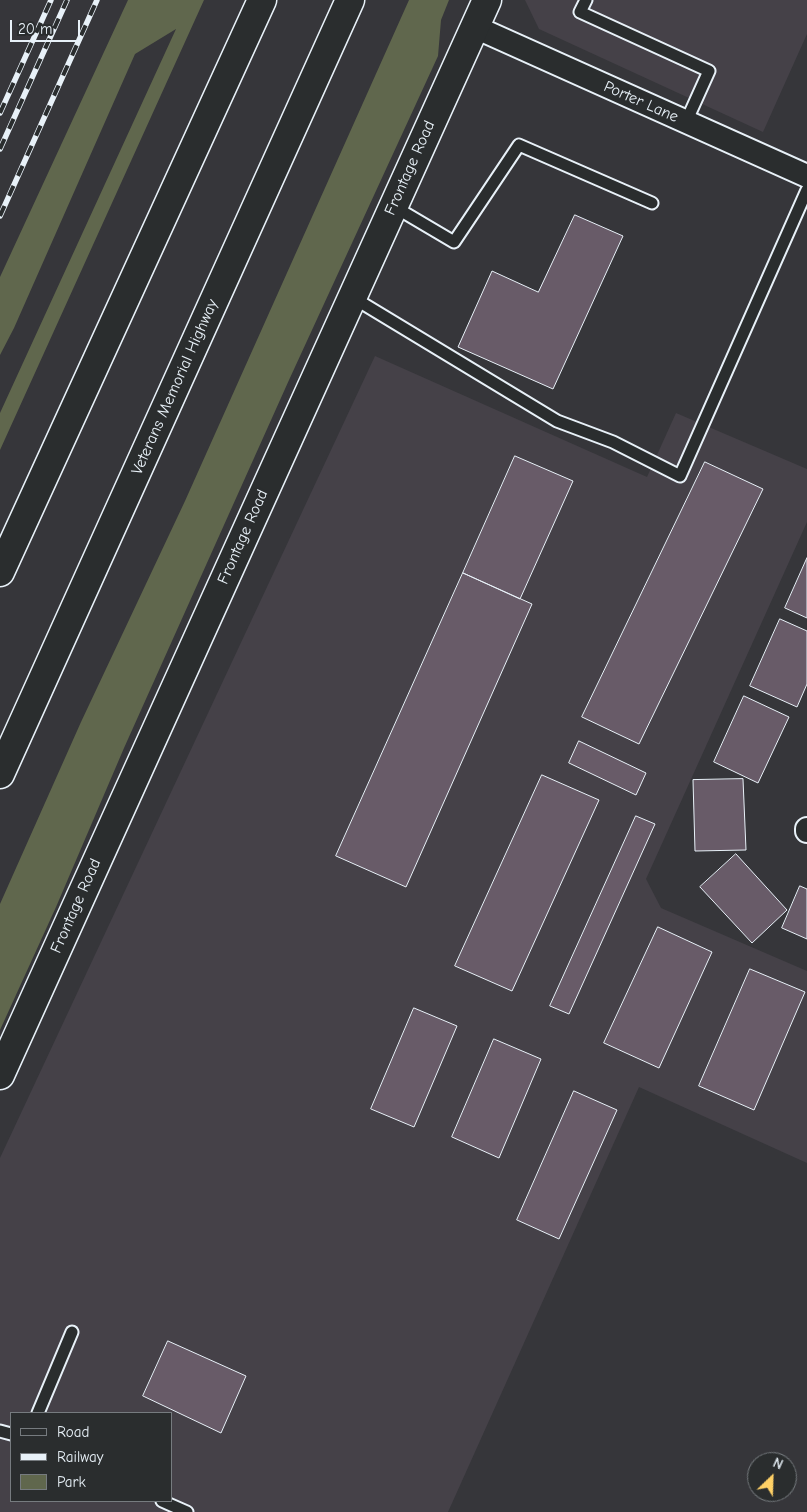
<!DOCTYPE html>
<html>
<head>
<meta charset="utf-8">
<style>
	body { margin:0 }
	#map { position:relative; width:807px; height:1512px; overflow:hidden; background:#36363a; font-family:"Comic Neue",sans-serif }
	canvas { display:block }
	.legend { position:absolute; left:10px; top:1412px; width:162px; height:90px; box-sizing:border-box; background:#2a2d2e; border:1px solid #767b7f; margin:0; padding:6px 9px; list-style:none; font-size:15px; color:#e8f1f8 }
	.legend li { display:flex; align-items:center; gap:10px; height:25px }
	.legend b { width:25px; border:1px solid #767b7f }
	.north { position:absolute; left:747px; top:1452px; width:50px; height:50px; box-sizing:border-box; background:#2a2d2e; border:1px solid #767b7f; border-radius:50%; rotate:24deg; font-size:14px; font-weight:700; line-height:20px; text-align:center; color:#e8f1f8 }
	.north::after { content:''; display:block; margin:auto; width:18px; height:22px; background:#ffd166; clip-path:polygon(50% 0,100% 100%,50% 72%,0 100%) }
	.scale { position:absolute; left:10px; top:20px; width:70px; height:22px; box-sizing:border-box; border:2px solid #e8f1f8; border-top:0; padding-left:6px; font-size:15px; line-height:18px; white-space:nowrap; color:#e8f1f8; -webkit-text-stroke:4px #2a2d2e; paint-order:stroke }
</style>
</head>
<body>
<div id="map">
<canvas width="807" height="1512"></canvas>
<ul class="legend">
<li><b style="height:6px;background:#2a2d2e"></b>Road</li>
<li><b style="height:6px;background:#e8f1f8"></b>Railway</li>
<li><b style="height:14px;background:#60674d"></b>Park</li>
</ul>
<div class="north">N</div>
<div class="scale">20 m</div>
</div>
<script>
const c = document.querySelector('canvas').getContext('2d');
c.lineJoin = 'round';
function fill(path, color) { c.fillStyle = color; c.fill(path, 'evenodd'); }
function trace(path, color, width, dash) { c.strokeStyle = color; c.lineWidth = width; c.lineCap = dash ? 'butt' : 'round'; c.setLineDash(dash || []); c.stroke(path); }
function drawText(font, color, halo, rows, align = 'center') {
  c.font = font + ' "Comic Neue",sans-serif'; c.lineWidth = 4.5; c.setLineDash([]); c.textBaseline = 'middle'; c.strokeStyle = halo; c.fillStyle = color; for (const [text, x, y, turn = 0] of rows) {
    c.save(); c.translate(x, y); c.rotate((+turn || 0) * Math.PI / 180); c.textAlign = isNaN(turn) ? turn : align; if (halo) c.strokeText(text, 0, 0); c.fillText(text, 0, 0); c.restore();
  }
}
const built = new Path2D(`
	M525,0H807V34L763,132L539,29Z
	M375,356L647,477L676,413L807,469V522L646,879L661,908L807,971V1163L639,1087L448,1512H0V1158ZM11,1413H171V1501H11Z`);
const green = new Path2D(`
	M128,0H204L0,450V413L176,29L135,54L14,328L0,355V277Z
	M409,0H449L441,20L438,56L289,380L124,748L56,907L0,1030V904L81,722L185,501Z`);
const building = new Path2D(`
	M575,215L623,236L553,389L458,347L492,271L538,292Z
	M515,456L573,481L520,599L463,573Z
	M705,462L763,489L639,744L582,717Z
	M807,558V618L785,608Z
	M463,573L532,604L406,887L336,856Z
	M780,619L807,631V684L797,707L750,686Z
	M744,696L789,717L758,783L714,762Z
	M579,741L646,773L636,795L569,763Z
	M542,775L599,800L512,991L455,966Z
	M743,779L746,850L695,851L693,780Z
	M636,816L655,824L569,1014L550,1006Z
	M736,854L787,910L752,943L700,887Z
	M800,886L807,889V939L782,928Z
	M658,927L712,952L659,1068L604,1043Z
	M750,969L805,992L754,1110L699,1086Z
	M414,1008L457,1026L414,1127L371,1109Z
	M494,1039L541,1059L499,1158L452,1137Z
	M574,1091L617,1110L559,1239L517,1220Z
	M168,1341L246,1376L221,1433L143,1396Z`);
const service = new Path2D(`
	M586,0L580,12L709,71L686,122
	M393,206L454,242L519,145L652,203
	M352,297L557,421L613,442L680,476L807,190
	M38,1413L72,1332
	M0,1431L11,1434
	M162,1501L187,1512`);
const minor = new Path2D(`
	M475,27L807,176
	M807,829V831`);
const tertiary = new Path2D(`
	M0,1075L487,0`);
const motorway = new Path2D(`
	M0,572L262,0
	M0,774L350,0`);
const rail = new Path2D(`
	M0,113L51,0
	M0,149L67,0
	M0,216L97,0`);
const streetNames = [
	["Porter Lane",641,102,24],
	["Frontage Road",410,168,-66],
	["Veterans Memorial Highway",175,387,-66],
	["Frontage Road",243,537,-66],
	["Frontage Road",76,906,-66]
];
fill(built, '#454148');
fill(green, '#60674d');
fill(building, '#685b68');
trace(building, '#e8f1f8', 1);
trace(service, '#e8f1f8', 15);
trace(minor, '#e8f1f8', 26);
trace(tertiary, '#e8f1f8', 31);
trace(motorway, '#e8f1f8', 31);
trace(service, '#2a2d2e', 11);
trace(minor, '#2a2d2e', 22);
trace(tertiary, '#2a2d2e', 28);
trace(motorway, '#2a2d2e', 28);
trace(rail, '#e8f1f8', 5.5);
trace(rail, '#2a2d2e', 4, [11]);
drawText('16px', '#e8f1f8', '#2a2d2e', streetNames);
</script>
</body>
</html>
